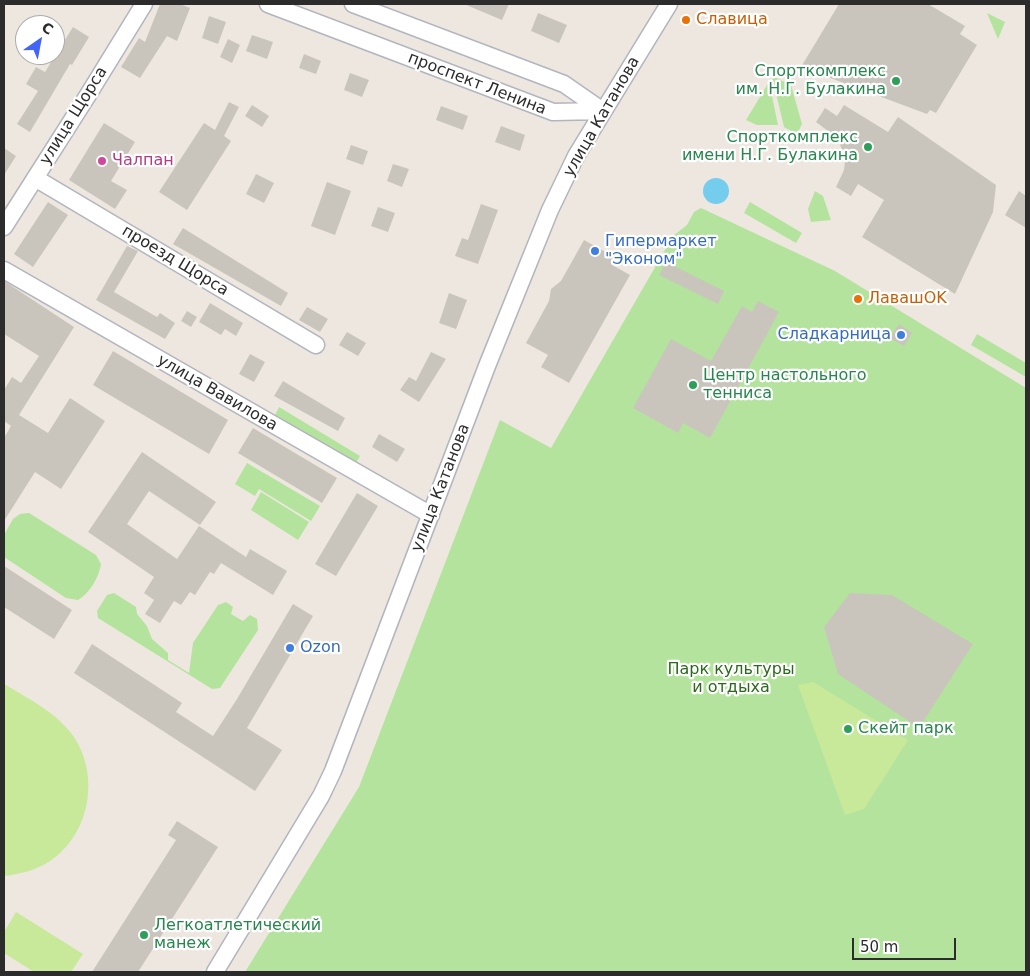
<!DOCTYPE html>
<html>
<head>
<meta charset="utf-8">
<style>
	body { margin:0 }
	#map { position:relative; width:1030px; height:976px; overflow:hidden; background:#ede7df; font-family:"DejaVu Sans",sans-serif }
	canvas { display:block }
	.frame { position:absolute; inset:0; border:5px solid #2c2c2c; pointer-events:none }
	.north { position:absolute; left:15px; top:15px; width:50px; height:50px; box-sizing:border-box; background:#fff; border:1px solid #ababab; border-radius:50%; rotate:33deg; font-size:14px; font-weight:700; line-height:20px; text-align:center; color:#2c2c2c }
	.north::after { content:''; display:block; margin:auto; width:18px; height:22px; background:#4264f7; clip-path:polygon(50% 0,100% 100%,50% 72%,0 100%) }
	.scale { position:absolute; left:852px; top:938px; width:104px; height:22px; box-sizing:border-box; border:2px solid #2c2c2c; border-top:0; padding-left:6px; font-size:15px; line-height:18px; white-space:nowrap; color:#2c2c2c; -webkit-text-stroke:4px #fff; paint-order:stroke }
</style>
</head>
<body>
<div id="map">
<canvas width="1030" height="976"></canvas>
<div class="frame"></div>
<div class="north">С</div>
<div class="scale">50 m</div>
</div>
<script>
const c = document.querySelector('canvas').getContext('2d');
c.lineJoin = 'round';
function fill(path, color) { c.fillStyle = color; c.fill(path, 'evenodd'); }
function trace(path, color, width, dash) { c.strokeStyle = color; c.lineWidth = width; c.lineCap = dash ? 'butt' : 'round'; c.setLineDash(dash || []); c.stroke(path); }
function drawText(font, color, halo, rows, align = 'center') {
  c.font = font + ' "DejaVu Sans",sans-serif'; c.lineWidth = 4.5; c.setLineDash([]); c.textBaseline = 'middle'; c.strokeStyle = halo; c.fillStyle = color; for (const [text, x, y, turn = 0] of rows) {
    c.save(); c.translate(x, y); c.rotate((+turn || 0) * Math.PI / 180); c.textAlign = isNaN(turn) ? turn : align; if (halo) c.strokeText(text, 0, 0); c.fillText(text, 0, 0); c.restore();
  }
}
const green = new Path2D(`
	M987,13L1005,22L998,39Z
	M772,76L791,85L802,124L797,134L784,127Z
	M769,82L778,125H757L746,120Z
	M815,191L823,196L831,220L811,222L808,209Z
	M750,202L802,233L796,243L744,213Z
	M701,208L835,271L1026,388V972H245L359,787L500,420L551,448L673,236L687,225L694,212Z
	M977,334L1026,363V377L971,345Z
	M279,407L360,456L354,467L273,419Z
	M247,463L320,506L311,521L259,489L255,496L235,484Z
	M261,492L309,522L298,540L251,510Z
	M29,513L96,555L101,564C99,577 90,593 78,600L66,598L4,557V535L13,519L20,514Z
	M114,593L136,607L137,614L147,626L152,639L168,653V660L189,673L193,643L218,605L226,602L233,607L231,614L243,621L250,615L257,619L258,630L220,688L212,689L98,618L97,611L107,595Z`);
const pitch = new Path2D(`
	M813,682L908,740L864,809L845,815L798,685Z
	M4,684C27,698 54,711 71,733C101,772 91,834 50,861C36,870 21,874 4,876Z
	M16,912L83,954L71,972H34L4,953V932Z`);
const water = new Path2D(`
	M703 191a13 13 0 1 1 26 0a13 13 0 1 1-26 0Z`);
const building = new Path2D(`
	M160,4H180L190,8L177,41L167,36L140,78L121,67L139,38L145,42Z
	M464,4H509L502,20Z
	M839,4H928L965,26L960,34L977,45L936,113L930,110L927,114L801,67Z
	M538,13L567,25L559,43L531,31Z
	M209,16L226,22L218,44L202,38Z
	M73,27L89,37L72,65L70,64L30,132L17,124L38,91L26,84L36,67L45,72Z
	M252,35L273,42L267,59L246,51Z
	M228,39L240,45L232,63L220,57Z
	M304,54L321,61L316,74L299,68Z
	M350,73L369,80L362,97L344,90Z
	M229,102L239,107L224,136L231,141L187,210L159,192L204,123L215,130Z
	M252,105L269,116L262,127L245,116Z
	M844,105L888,132L898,117L996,185L993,212L955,294L862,237L884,200L858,184L851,196L836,187L844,170L845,161L843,152L839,142L832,134L816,122L825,108L837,116Z
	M441,106L468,116L463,130L436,120Z
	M104,123L135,142L111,181L127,190L115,209L69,180Z
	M501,126L525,135L520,151L495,142Z
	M351,145L368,151L363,165L346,159Z
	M4,148L16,156L4,175Z
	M393,164L409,169L402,187L387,181Z
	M256,174L274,183L264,203L246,194Z
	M327,182L351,191L335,235L311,226Z
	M1019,191L1026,196V228L1005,215Z
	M48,202L68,215L33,267L14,254Z
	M481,204L498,210L478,264L455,256L462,238L468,240Z
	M378,207L395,213L388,232L371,226Z
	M183,228L288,293L281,306L173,244Z
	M584,240L618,259L614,266L630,275L569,383L541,367L548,355L526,343L549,301L551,289L561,281Z
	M127,246L138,251L114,292L157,317L160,313L175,323L165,339L96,300Z
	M666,262L724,291L718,304L659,275Z
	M4,281L74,327L19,415L48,433L70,398L105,421L61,489L35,472L4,521V438L11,426L4,421V390L12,377L21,383L39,356L4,334Z
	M449,293L467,300L456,329L439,323Z
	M758,301L779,312L710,438L683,423L678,433L633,408L671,339L711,361L742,306L752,312Z
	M210,303L243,323L236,336L225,329L221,335L199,322Z
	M307,307L328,319L320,332L299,320Z
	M187,311L197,317L191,327L181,321Z
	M899,324L912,333L904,346L890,338Z
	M347,332L366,343L358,356L339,345Z
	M113,351L228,420L209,454L93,385Z
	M431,352L446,359L419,402L400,390L409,377L416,381Z
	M250,354L265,362L254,382L239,374Z
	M283,381L345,418L338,431L274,396Z
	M253,428L337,478L322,503L238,453Z
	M379,434L405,449L397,462L372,447Z
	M142,452L216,502L200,525L149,491L127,524L177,559L199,526L246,557L250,549L287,571L273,595L221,563L214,574L210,572L195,595L190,592L181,605L174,601L160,623L145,614L154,600L144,593L154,577L88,532Z
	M357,493L378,506L336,576L315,564Z
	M4,566L72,610L54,639L4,607Z
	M850,593L892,595L973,644L919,728L838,674L824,627Z
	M293,604L313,616L247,728L282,750L255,791L74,673L92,644L182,703L176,712L213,736L237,699Z
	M177,821L218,847L138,972H92L176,840L168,835Z`);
const minor = new Path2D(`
	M268,4L553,112L603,111
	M353,4L564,84L603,111
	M35,178L316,345
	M4,227L88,95L144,4
	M4,270L431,515
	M215,972L321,796L333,771L487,366L550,210L576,156L669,4`);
const markers = [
	[686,20,5,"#e8710a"],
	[896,81,5,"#2e9e5b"],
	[868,147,5,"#2e9e5b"],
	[102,161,5,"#d1479c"],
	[595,251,5,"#3f7fe0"],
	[858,299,5,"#e8710a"],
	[901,335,5,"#3f7fe0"],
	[693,385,5,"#2e9e5b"],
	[290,648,5,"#3f7fe0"],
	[848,729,5,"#2e9e5b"],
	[144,935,5,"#2e9e5b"]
];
const foodNames = [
	["Славица",696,20],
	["ЛавашOK",868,299]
];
const leisureNames = [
	["Спорткомплекс",886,72,"right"],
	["им. Н.Г. Булакина",886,90,"right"],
	["Спорткомплекс",858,138,"right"],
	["имени Н.Г. Булакина",858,156,"right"],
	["Центр настольного",703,376],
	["тенниса",703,394],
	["Скейт парк",858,729],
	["Легкоатлетический",154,926],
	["манеж",154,944]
];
const streetNames = [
	["проспект Ленина",477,84,21],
	["улица Щорса",74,116,-58],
	["улица Катанова",602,117,-60],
	["проезд Щорса",175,261,31],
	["улица Вавилова",217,393,30],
	["улица Катанова",441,488,-69]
];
const hotelNames = [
	["Чалпан",112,161]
];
const shopNames = [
	["Гипермаркет",605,242],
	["\"Эконом\"",605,260],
	["Сладкарница",891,335,"right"],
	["Ozon",300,648]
];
const parkNames = [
	["Парк культуры",731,670],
	["и отдыха",731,688]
];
fill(green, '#b4e39d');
fill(pitch, '#c7e999');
fill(water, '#74cded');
fill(building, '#c9c5bd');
trace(minor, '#b2b5bf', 19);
trace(minor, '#fff', 16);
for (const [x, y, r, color] of markers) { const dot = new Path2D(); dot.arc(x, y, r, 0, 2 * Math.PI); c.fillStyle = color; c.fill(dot); trace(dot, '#fff', 2); }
drawText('16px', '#c56008', '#fff', foodNames, 'left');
drawText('16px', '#27864d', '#fff', leisureNames, 'left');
drawText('16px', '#2c2c2c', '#fff', streetNames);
drawText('16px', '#b23c85', '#fff', hotelNames, 'left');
drawText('16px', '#366cbe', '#fff', shopNames, 'left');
drawText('16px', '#2c691c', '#fff', parkNames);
</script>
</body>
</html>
